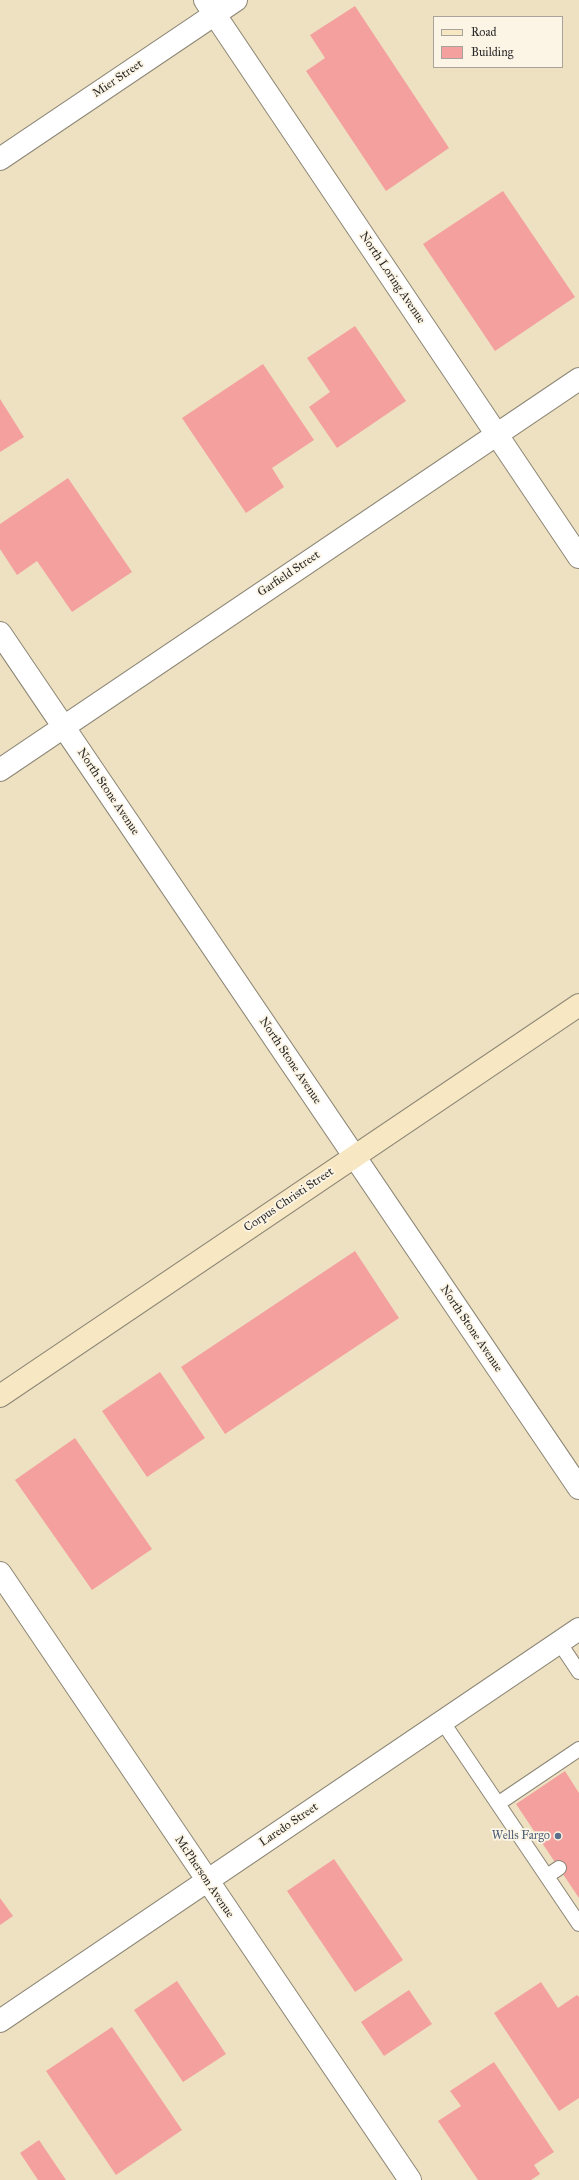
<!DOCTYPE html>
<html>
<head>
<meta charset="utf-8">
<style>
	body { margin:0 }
	#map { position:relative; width:579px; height:2180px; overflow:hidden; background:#eee1c1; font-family:"IM FELL Great Primer",serif }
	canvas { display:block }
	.legend { position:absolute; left:433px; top:16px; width:130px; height:52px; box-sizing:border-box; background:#fcf5e5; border:1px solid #a8a49b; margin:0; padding:5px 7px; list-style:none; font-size:12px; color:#2b2b2b }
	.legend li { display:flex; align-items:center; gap:8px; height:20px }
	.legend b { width:20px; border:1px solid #a8a49b }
</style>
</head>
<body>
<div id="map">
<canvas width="579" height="2180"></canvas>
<ul class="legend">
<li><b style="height:5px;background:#f7e8c3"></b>Road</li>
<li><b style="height:11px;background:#f3a09e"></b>Building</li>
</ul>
</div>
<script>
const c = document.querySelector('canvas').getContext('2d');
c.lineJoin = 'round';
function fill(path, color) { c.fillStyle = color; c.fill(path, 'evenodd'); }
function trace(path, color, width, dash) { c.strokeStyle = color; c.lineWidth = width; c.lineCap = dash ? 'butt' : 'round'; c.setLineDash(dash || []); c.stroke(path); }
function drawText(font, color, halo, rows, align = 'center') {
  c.font = font + ' "IM FELL Great Primer",serif'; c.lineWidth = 3.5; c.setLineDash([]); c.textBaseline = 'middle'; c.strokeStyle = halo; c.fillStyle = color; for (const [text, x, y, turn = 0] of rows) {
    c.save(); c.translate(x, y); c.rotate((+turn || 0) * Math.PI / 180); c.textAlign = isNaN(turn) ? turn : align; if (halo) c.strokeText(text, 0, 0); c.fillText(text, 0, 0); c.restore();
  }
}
const building = new Path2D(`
	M355,6L449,148L386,191L306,71L325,58L310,35Z
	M503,191L575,297L495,351L423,244Z
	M355,326L406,401L337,448L309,407L330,392L307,358Z
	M263,364L314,440L272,468L284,487L246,513L182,418Z
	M0,399L24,437L0,452Z
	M68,478L132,572L72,612L37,561L17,575L0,549V524Z
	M355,1251L399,1318L225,1434L181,1367Z
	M160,1372L205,1438L147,1477L102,1411Z
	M75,1438L152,1549L92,1590L15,1480Z
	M565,1771L579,1793V1898L516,1804Z
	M334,1859L403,1960L355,1992L287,1891Z
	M0,1898L13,1916L0,1925Z
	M177,1981L226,2054L183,2082L134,2010Z
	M541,1982L558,2008L577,1995L579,1997V2098L559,2111L494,2013Z
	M409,1990L432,2024L384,2056L361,2022Z
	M112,2027L182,2130L116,2175L46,2071Z
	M494,2062L554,2152L534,2165L540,2174L531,2180H478L438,2121L461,2106L450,2091Z
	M39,2140L66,2180H38L20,2153Z`);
const service = new Path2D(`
	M559,1642L579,1672
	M442,1721L579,1924
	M499,1803L579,1749
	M547,1876L559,1868`);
const minor = new Path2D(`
	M205,0L579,557
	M0,159L236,0
	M0,633L579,1488
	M0,770L579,379
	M0,1573L410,2180
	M0,2021L579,1629`);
const secondary = new Path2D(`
	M0,1396L579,1005`);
const markers = [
	[558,1836,4,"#5c6f8a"]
];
const streetNames = [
	["Mier Street",118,79,-34],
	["North Loring Avenue",392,278,56],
	["Garfield Street",289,574,-34],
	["North Stone Avenue",108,792,56],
	["North Stone Avenue",290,1061,56],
	["Corpus Christi Street",289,1200,-34],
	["North Stone Avenue",471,1329,56],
	["Laredo Street",289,1825,-34],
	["McPherson Avenue",204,1877,56]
];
const serviceNames = [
	["Wells Fargo",550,1836]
];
fill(building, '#f3a09e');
trace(service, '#8c8676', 16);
trace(minor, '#8c8676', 24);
trace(secondary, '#8c8676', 24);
trace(service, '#fff', 14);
trace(minor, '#fff', 22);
trace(secondary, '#f7e8c3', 22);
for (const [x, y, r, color] of markers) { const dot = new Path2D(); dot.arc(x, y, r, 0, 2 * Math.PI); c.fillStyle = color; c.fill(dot); trace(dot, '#fcf5e5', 1.5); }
drawText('12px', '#2b2b2b', '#fcf5e5', streetNames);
drawText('12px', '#4e5e75', '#fcf5e5', serviceNames, 'right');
</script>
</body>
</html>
